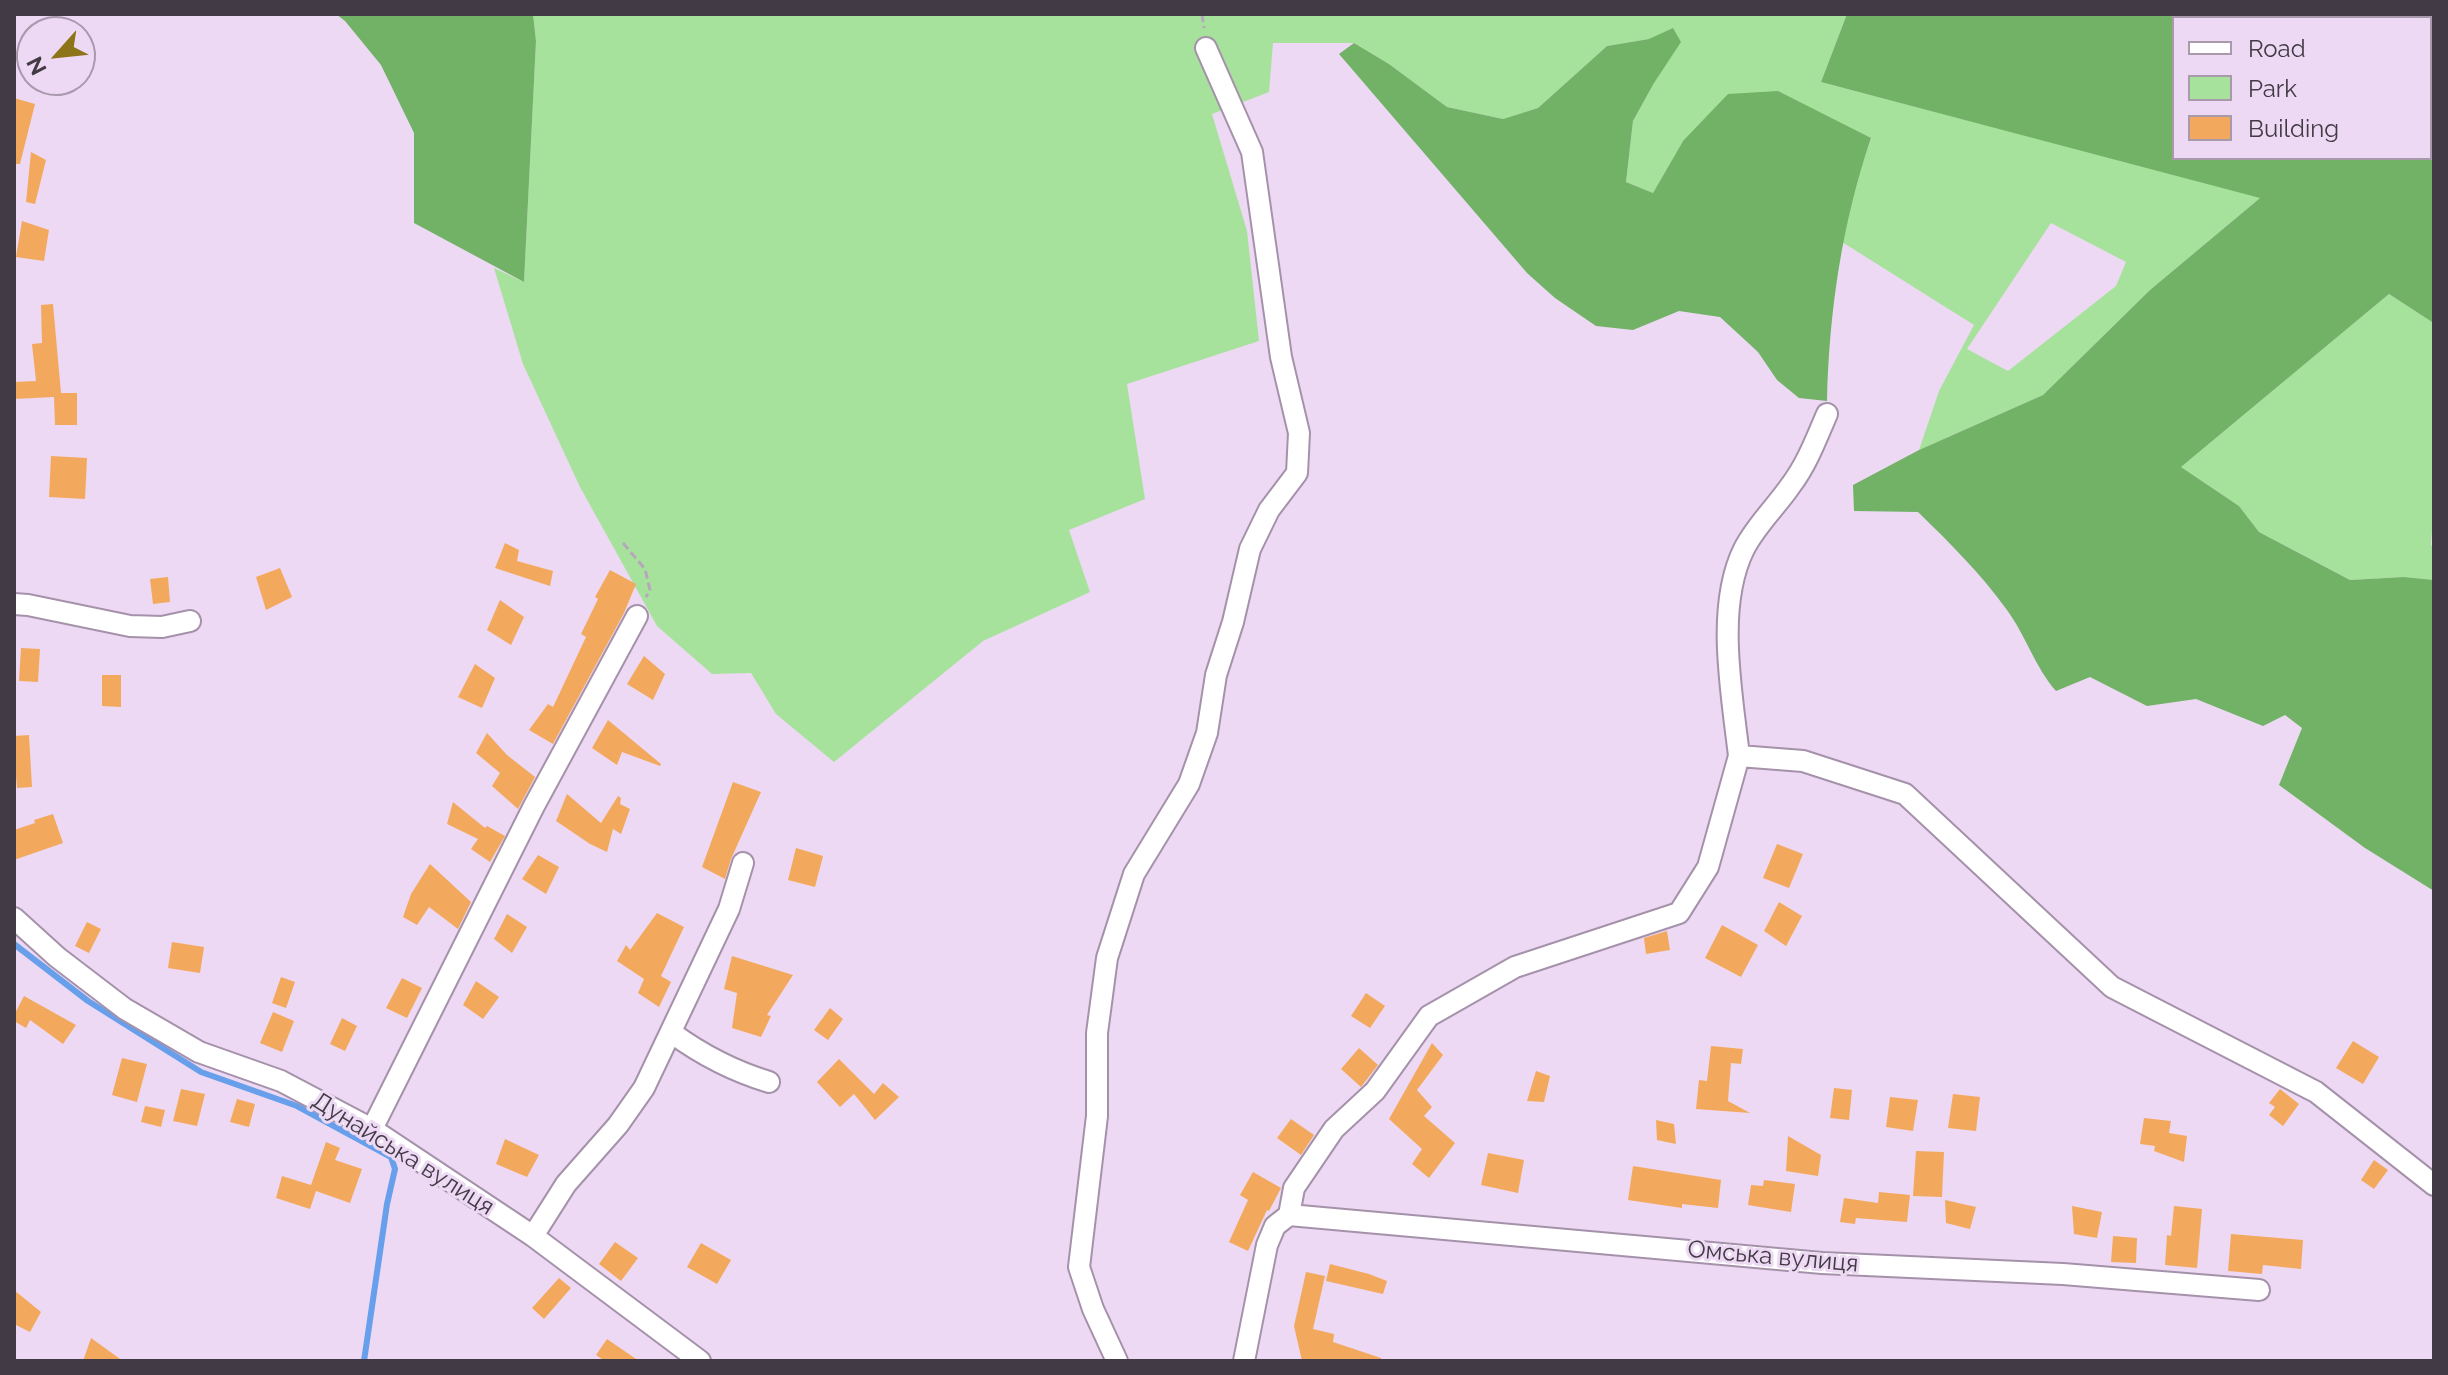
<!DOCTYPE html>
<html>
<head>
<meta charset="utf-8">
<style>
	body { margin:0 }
	#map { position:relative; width:2448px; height:1375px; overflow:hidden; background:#edd9f3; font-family:Raleway,sans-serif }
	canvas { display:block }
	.frame { position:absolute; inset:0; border:16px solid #423a44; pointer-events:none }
	.legend { position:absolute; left:2172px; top:16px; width:260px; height:144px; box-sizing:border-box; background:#edd9f3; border:2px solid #a999ad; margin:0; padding:10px 14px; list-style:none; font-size:24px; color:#423a44 }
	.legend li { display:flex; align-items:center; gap:16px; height:40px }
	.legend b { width:40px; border:2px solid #a999ad }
	.north { position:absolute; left:16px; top:16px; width:80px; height:80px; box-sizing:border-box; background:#edd9f3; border:2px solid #a999ad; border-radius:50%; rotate:243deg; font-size:22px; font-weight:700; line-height:32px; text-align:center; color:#423a44 }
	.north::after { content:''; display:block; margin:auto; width:28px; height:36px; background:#8d7418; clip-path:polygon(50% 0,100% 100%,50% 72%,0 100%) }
</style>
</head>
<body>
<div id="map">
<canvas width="2448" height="1375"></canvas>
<div class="frame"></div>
<ul class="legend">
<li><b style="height:10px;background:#fff"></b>Road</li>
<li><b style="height:22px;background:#a7e29c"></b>Park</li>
<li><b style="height:22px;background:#f3a95d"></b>Building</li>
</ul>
<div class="north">N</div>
</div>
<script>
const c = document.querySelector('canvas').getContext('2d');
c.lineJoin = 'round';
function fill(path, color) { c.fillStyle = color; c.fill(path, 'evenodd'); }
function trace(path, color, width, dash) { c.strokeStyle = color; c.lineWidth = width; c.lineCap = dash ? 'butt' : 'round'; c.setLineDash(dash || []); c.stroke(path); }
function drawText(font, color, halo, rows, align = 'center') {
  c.font = font + ' Raleway,sans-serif'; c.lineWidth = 6; c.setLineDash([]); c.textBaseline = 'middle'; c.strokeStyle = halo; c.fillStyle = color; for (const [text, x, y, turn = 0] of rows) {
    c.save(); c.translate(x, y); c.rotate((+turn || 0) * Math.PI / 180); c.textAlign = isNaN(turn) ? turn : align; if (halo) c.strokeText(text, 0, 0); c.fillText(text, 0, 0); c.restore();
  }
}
const green = new Path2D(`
	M533,14H1847L1821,82L2261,197L2150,290L2043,395L1919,450L1939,391L1974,325L1842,242L1855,184L1871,139L1683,141L1653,193L1626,182L1633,121L1654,83L1649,39L1607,46L1538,108L1503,119L1447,107L1389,64L1354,43H1273L1269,92L1212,114L1247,231L1259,341L1127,384L1145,499L1069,530L1090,592L983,641L834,762L776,714L751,673L712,674L657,626L580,487L523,364L494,268L524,282L536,41ZM2051,223L2126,262L2116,286L2008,371L1967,349Z
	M2389,294L2432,322L2434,330V500L2431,545L2434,547V580L2404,577L2350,580L2259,532L2239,506L2181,467Z`);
const forest = new Path2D(`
	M336,14H533L536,41L524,282L414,223V133L381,65L345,21Z
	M1847,14H2434V330L2432,322L2389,294L2181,467L2239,506L2259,532L2350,580L2404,577L2434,580V891L2365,848L2279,785L2302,728L2285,715L2263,726L2196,699L2147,706L2090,677L2056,691C2035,667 2026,636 2007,610C1981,574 1950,543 1918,512L1854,511L1853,485L1919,450L2043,395L2150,290L2260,198L1821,82ZM2174,18H2430V158H2174Z
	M1673,28L1681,42L1654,83L1633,121L1626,182L1653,193L1683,141L1728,94L1778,91L1871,138C1842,223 1829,312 1827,401L1799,398L1777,380L1758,352L1720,317L1679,311L1633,330L1596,326L1555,298L1527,273L1339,54L1354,43L1389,64L1447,107L1503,119L1538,108L1607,46L1649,39Z`);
const stream = new Path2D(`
	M14,944L88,1001L201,1072L297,1106L391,1157L395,1169L387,1204L364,1361`);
const building = new Path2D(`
	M14,98L35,104L20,164H14Z
	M31,152L46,160L35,204L26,202Z
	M22,221L49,230L44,261L16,257Z
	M53,304L61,393H77V425H55L54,397L14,399V382L36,381L32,344L42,343L41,305Z
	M51,456L87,458L85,499L49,497Z
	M505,543L519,550L517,561L553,571L550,586L495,568Z
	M280,568L292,597L266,610L256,577Z
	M610,570L636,584L624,613L553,744L529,730L548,704L553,707L586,637L581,634L598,599L595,597Z
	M168,577L170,602L153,604L150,579Z
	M500,600L524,617L511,645L487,630Z
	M21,648L40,649L38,682L19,681Z
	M644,656L665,674L653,700L627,684Z
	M475,664L495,678L482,708L458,697Z
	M102,675H121V707L102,706Z
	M608,720L661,764L660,766L622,752L617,765L592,748Z
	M487,733L507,755L535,777L518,809L492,786L500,773L476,753Z
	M29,735L32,787L17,788L16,776H14V736Z
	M733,782L761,792L731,859L725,879L702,867Z
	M567,794L601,823L618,796L621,798L620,804L630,809L621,834L613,829L607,852L590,844L556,821Z
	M453,802L485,828L487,826L505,836L490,862L471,849L478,839L447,824Z
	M53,814L63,843L14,860V830L35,823L34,820Z
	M1777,844L1803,854L1789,888L1763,878Z
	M796,848L823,856L815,887L788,880Z
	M538,855L559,867L546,894L522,879Z
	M430,864L471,902L458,929L429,907L417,925L403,917L411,894Z
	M1779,902L1802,916L1786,946L1764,931Z
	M657,913L684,927L661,976L671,982L659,1007L638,993L644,979L617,961L626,945L630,950Z
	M507,914L527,927L512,953L494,939Z
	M87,922L101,929L89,953L75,946Z
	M1722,925L1758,945L1741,977L1705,958Z
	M1667,931L1670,950L1646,954L1644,938Z
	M172,942L204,947L200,973L168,968Z
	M732,956L793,975L767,1015L771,1016L761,1037L732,1028L737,993L724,989Z
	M281,977L295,982L286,1008L272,1003Z
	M402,978L422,988L407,1018L386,1008Z
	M476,981L499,997L483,1019L463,1005Z
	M1366,993L1385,1006L1370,1028L1351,1016Z
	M24,996L76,1025L63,1044L30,1020L26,1028L14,1021V1015Z
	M830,1008L843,1019L828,1040L814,1030Z
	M273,1012L294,1021L282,1052L260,1043Z
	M342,1018L357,1026L345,1051L330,1044Z
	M2353,1041L2379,1057L2363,1084L2336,1068Z
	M1432,1043L1443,1055L1417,1090L1432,1107L1424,1116L1455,1143L1429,1178L1412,1164L1422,1149L1389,1119Z
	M1711,1046L1743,1049L1741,1064L1731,1063L1728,1101L1750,1113L1696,1109L1699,1080L1707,1081Z
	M1359,1048L1378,1065L1361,1087L1341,1069Z
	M122,1058L147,1064L137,1102L112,1095Z
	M839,1059L874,1094L883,1083L899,1097L875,1120L854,1094L840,1107L817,1082Z
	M1536,1071L1550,1076L1544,1102L1527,1101Z
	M1834,1088L1852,1090L1849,1120L1830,1118Z
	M181,1089L205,1094L197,1126L173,1121Z
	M2280,1089L2299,1104L2283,1126L2269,1115L2275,1107L2269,1103Z
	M1953,1094L1980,1097L1976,1131L1948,1128Z
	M1890,1097L1918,1100L1913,1131L1886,1127Z
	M237,1099L255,1104L249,1127L230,1122Z
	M145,1106L165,1110L161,1127L141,1122Z
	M2144,1118L2171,1121L2169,1133L2187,1136L2184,1162L2154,1151L2155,1146L2140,1144Z
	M1291,1119L1314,1135L1301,1155L1277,1138Z
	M1656,1120L1674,1124L1676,1144L1657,1140Z
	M1788,1136L1821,1155L1818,1176L1786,1171Z
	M505,1139L539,1155L527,1177L496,1164Z
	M326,1142L340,1148L335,1160L362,1169L350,1203L316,1191L310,1209L276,1198L282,1176L311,1185Z
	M1916,1151L1944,1152L1942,1197L1913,1196Z
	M1488,1153L1524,1160L1518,1193L1481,1185Z
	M2374,1160L2388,1170L2374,1189L2361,1180Z
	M1633,1166L1721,1180L1718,1208L1682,1204V1208L1628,1200Z
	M1253,1172L1281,1188L1269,1211L1267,1210L1248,1251L1229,1242L1248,1200L1240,1195Z
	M1764,1180L1795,1184L1791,1212L1748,1205L1751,1185L1763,1186Z
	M1879,1192L1910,1195L1907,1222L1856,1218L1855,1224L1840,1222L1844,1198L1878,1203Z
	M1945,1200L1976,1207L1970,1229L1946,1223Z
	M2072,1206L2102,1212L2097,1238L2074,1234Z
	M2174,1206L2202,1209L2197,1268L2165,1265L2167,1235L2171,1236Z
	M2231,1234L2303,1240L2301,1269L2263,1265L2262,1274L2228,1271Z
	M2113,1236L2137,1238L2136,1263L2111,1262Z
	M615,1242L638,1258L621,1281L599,1264Z
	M701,1243L731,1260L717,1284L687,1267Z
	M1330,1264L1369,1274L1387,1281L1383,1294L1326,1281Z
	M1306,1272L1325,1276L1313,1329L1334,1334L1333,1342L1381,1358V1361H1302L1294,1326Z
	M559,1278L571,1288L544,1319L532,1308Z
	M14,1290L41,1312L30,1332L14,1324Z
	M91,1338L123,1361H83Z
	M607,1339L639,1361H605L596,1355Z`);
const path = new Path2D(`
	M1202,14L1204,28
	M623,543L645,569L650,590L646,597`);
const minor = new Path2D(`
	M14,604L28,605L130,626L162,627L190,621
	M1739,756C1732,694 1715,607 1744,549C1756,525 1776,507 1791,485C1807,464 1817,437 1827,414
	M14,918L57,957L125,1009L199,1052L281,1081L372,1129L533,1236L700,1361
	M672,1033C702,1055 733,1071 769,1082
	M372,1129L534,806L637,616
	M1289,1215L1822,1263L2063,1274L2259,1290
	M533,1236L566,1184L618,1125L644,1088L729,909L743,863
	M1117,1361L1093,1309L1079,1267L1097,1116V1033L1107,958L1134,874L1189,784L1207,733L1216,675L1233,622L1250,549L1269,510L1297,473L1299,433L1281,357L1252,152L1206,48
	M1244,1361L1267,1245L1275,1226L1289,1215L1294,1188L1334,1129L1375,1091L1429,1016L1515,967L1679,913L1708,867L1739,756L1803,761L1905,794L2112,987L2316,1092L2434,1185`);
const streetNames = [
	["Дунайська вулиця",403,1154,32],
	["Омська вулиця",1773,1257,5]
];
fill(green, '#a7e29c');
fill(forest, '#71b266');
trace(stream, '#689feb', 6);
fill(building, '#f3a95d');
trace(minor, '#a592aa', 24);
trace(path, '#b7a7bc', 3, [8, 4]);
trace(minor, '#fff', 20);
drawText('24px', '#423a44', '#edd9f3', streetNames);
</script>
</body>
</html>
